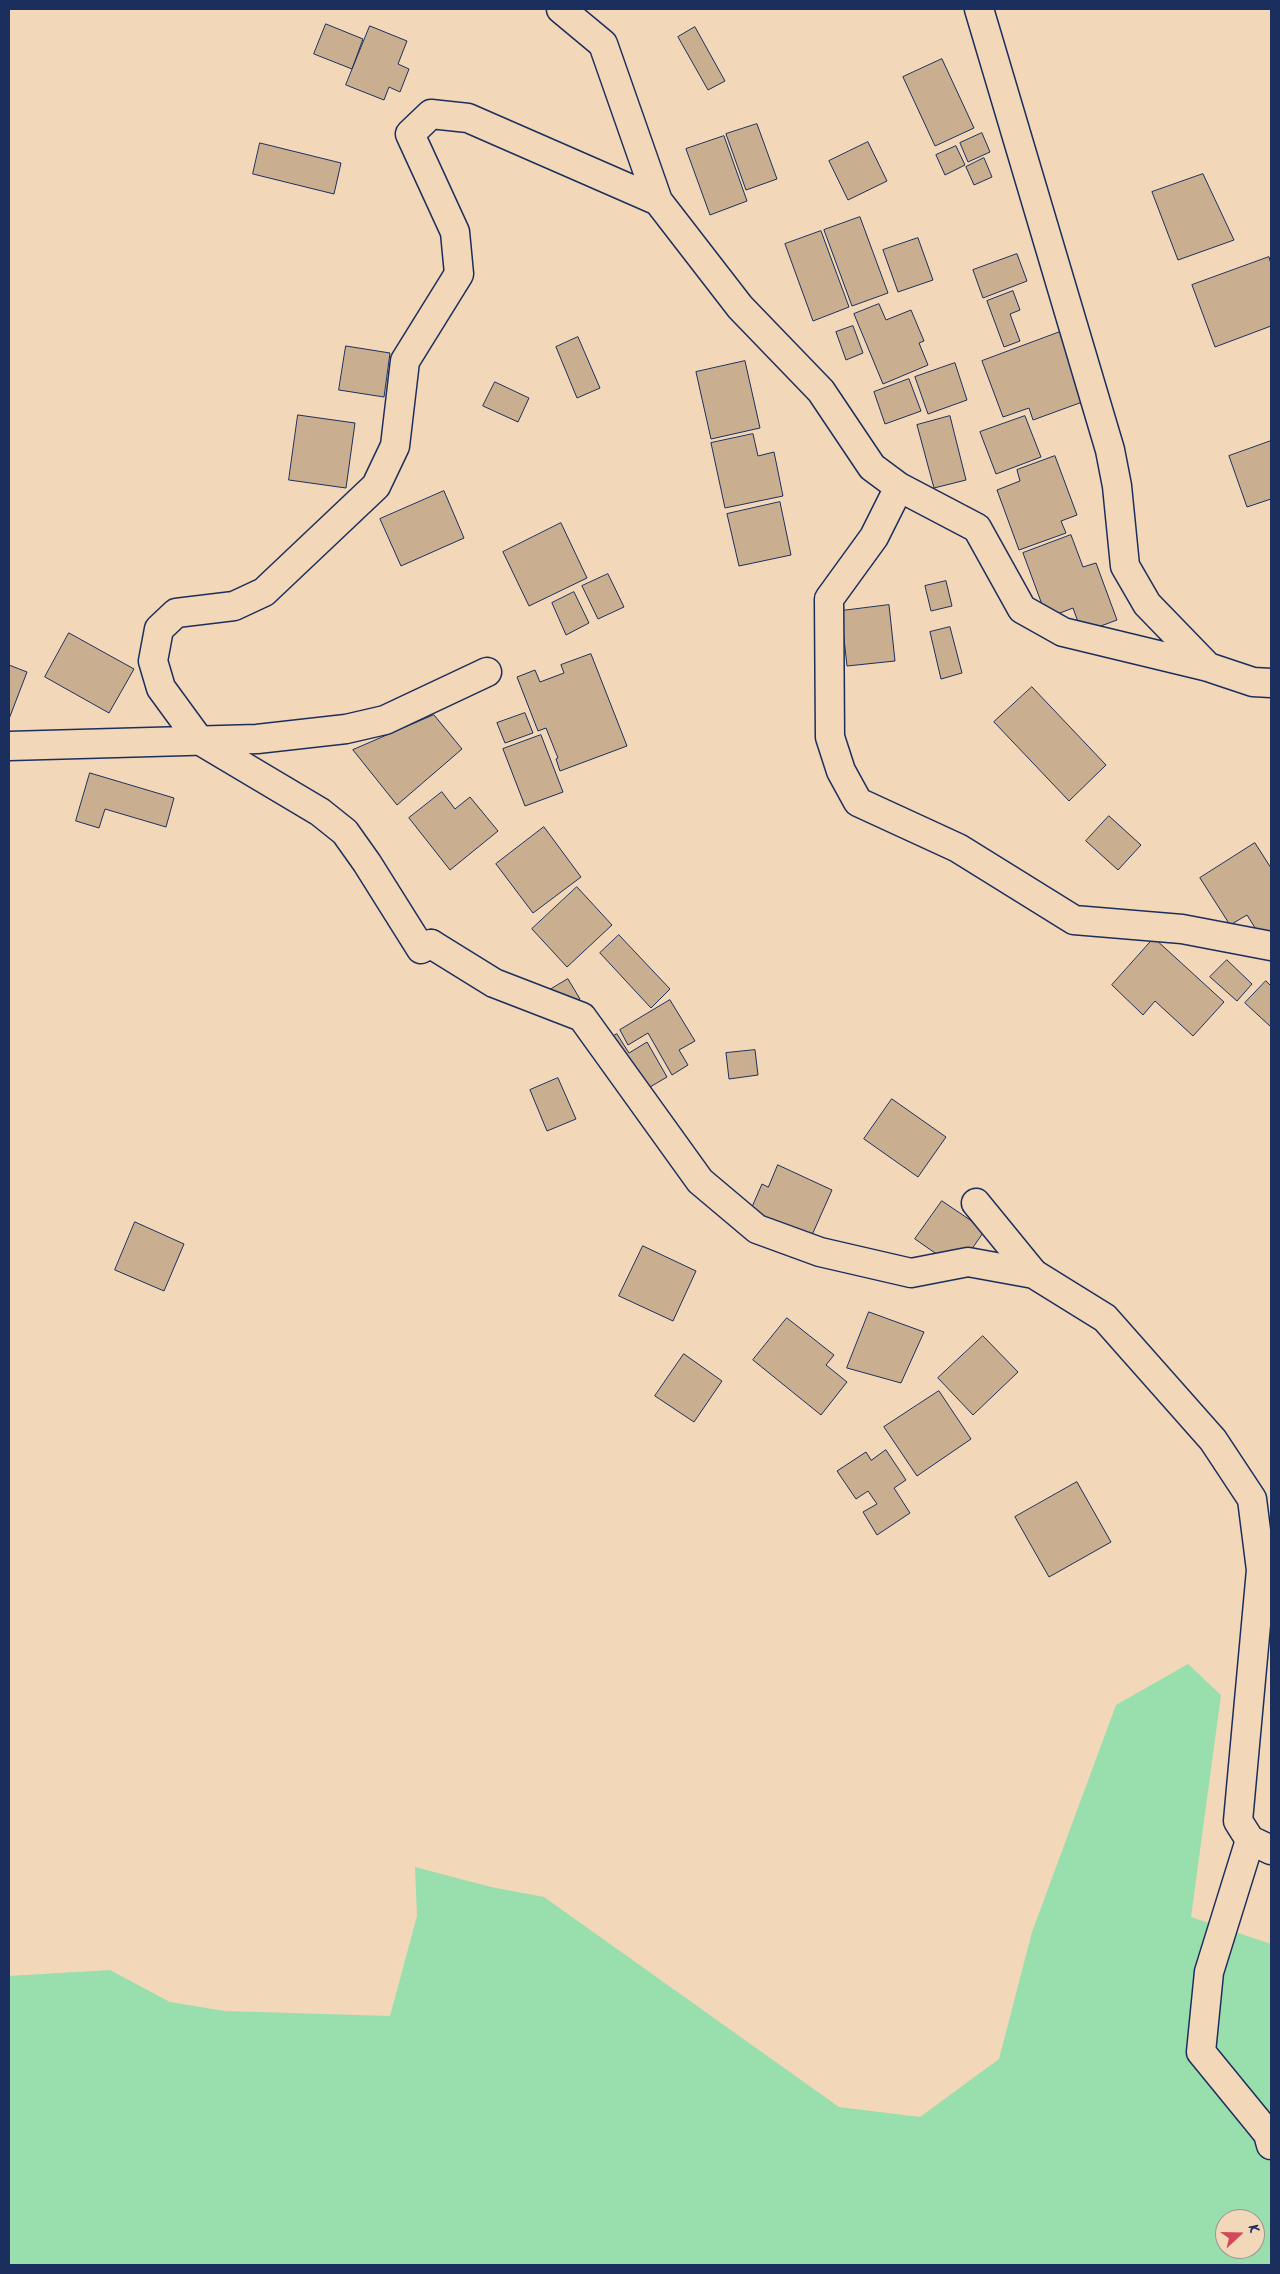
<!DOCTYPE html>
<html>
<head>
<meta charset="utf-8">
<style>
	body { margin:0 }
	#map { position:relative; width:1280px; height:2274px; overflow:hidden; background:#f2d7b9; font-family:Kalam,sans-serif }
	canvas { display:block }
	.frame { position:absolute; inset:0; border:10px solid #1b2f5e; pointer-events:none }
	.north { position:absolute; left:1215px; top:2209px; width:50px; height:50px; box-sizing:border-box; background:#f2d7b9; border:1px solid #9c9495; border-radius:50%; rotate:69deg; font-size:14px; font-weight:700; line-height:20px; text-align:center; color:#1b2f5e }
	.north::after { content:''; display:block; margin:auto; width:18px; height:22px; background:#d1495b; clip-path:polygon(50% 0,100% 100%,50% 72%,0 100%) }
</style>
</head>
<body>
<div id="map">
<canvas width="1280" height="2274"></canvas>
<div class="frame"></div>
<div class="north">K</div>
</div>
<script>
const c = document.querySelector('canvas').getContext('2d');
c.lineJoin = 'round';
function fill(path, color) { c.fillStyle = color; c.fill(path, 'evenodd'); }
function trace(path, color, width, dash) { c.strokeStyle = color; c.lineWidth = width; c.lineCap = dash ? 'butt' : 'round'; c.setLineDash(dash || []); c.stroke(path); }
const green = new Path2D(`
	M1188,1664L1221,1695L1191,1917L1271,1944V2265H9V1976L110,1970L170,2002L225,2011L390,2016L417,1916L415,1867L491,1887L544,1897L839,2107L920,2117L999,2059L1032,1932L1116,1705ZM1225,2219H1255V2249H1225Z`);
const building = new Path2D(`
	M326,24L363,39L352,69L314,54Z
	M370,26L407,41L398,64L409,69L400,92L389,87L384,100L346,85Z
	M695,27L725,81L708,90L678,37Z
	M942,59L974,128L935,146L903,77Z
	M757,124L777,179L746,190L726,134Z
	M982,133L990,152L968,162L960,143Z
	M724,136L747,201L710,215L686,149Z
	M868,142L887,181L848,200L829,161Z
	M260,143L341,163L334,194L253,174Z
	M956,146L965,165L945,175L936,155Z
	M984,158L992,177L974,185L966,167Z
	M1203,174L1234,240L1178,260L1152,192Z
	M860,217L888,293L852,306L824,230Z
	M821,231L849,307L813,321L785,244Z
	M918,238L933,280L898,292L883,250Z
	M1017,254L1027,281L983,298L973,270Z
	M1269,257L1271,264V326L1215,347L1192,285Z
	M1013,291L1020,310L1010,314L1020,341L1004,347L987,301Z
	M879,304L886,320L911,310L924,341L919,343L928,365L883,384L854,314Z
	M853,326L863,353L846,360L836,332Z
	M1060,332L1085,401L1033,420L1029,408L1003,417L982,361Z
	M578,337L600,388L577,398L556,347Z
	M346,346L390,353L384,397L339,390Z
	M745,361L760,428L711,439L696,372Z
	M955,363L967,400L928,414L915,377Z
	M909,379L921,411L885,424L874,392Z
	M495,382L529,398L518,422L483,406Z
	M298,415L355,423L346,488L289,480Z
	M950,416L966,480L934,488L917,425Z
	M1025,416L1041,457L996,474L980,432Z
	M753,434L758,456L774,452L783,496L725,508L711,443Z
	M1271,441V499L1247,507L1229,456Z
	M1055,456L1077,515L1061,521L1066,533L1019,550L997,490L1020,481L1017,470Z
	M444,491L464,538L401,566L380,519Z
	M780,502L791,555L739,566L727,514Z
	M561,523L587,578L529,606L503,552Z
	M1071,535L1083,567L1096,563L1117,620L1082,633L1073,608L1047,618L1023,553Z
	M608,574L624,607L598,619L582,586Z
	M946,581L952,606L931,611L925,586Z
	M574,592L589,623L566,635L552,603Z
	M889,605L895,661L847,666L841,611Z
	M950,627L962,673L941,679L930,632Z
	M69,633L134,669L109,713L45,677Z
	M591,654L627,746L560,771L556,759L558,758L546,728L538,731L517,677L535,670L540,682L564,673L561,665Z
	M9,665L27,672L9,719Z
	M1032,687L1106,765L1069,801L994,722Z
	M525,713L533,733L505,743L497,723Z
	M434,715L462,749L397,805L353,750Z
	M541,735L563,792L525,806L503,749Z
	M90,773L174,798L166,827L105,809L99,828L76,821Z
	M442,792L455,809L470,797L498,831L450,870L409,818Z
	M1109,816L1141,845L1118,870L1086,841Z
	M544,827L581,877L533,913L496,864Z
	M1255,843L1271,868V934L1262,939L1247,915L1230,925L1200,878Z
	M577,887L612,925L567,967L532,929Z
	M619,935L670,989L651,1008L600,953Z
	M1154,938L1224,1002L1193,1036L1155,1001L1143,1015L1112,985Z
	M1227,960L1252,984L1237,1001L1210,977Z
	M568,979L580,999L550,1016L538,997Z
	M1266,981L1271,986V1027L1245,1003Z
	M670,1000L695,1041L679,1050L688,1065L672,1075L648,1033L628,1045L620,1030Z
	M617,1034L629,1053L647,1042L667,1077L633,1097L602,1043Z
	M755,1050L758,1075L729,1079L726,1053Z
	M558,1078L576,1119L547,1131L530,1090Z
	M892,1099L946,1137L918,1177L864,1139Z
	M778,1165L832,1190L808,1244L748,1216L762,1184L768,1187Z
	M942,1201L985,1230L958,1269L915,1239Z
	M135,1222L184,1244L164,1291L115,1270Z
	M643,1246L696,1271L673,1321L619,1296Z
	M869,1312L924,1332L901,1383L847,1368Z
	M787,1318L834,1355L826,1365L847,1382L821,1415L753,1360Z
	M983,1336L1018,1372L973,1415L938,1378Z
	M684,1354L722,1381L694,1422L655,1396Z
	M939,1391L971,1439L917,1476L884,1427Z
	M886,1450L906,1480L894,1488L910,1513L877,1535L863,1512L877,1504L868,1491L856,1499L837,1471L866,1452L871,1460Z
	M1077,1482L1111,1542L1049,1577L1015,1517Z`);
const minor = new Path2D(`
	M561,9L603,44L658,201L740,307L821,391L872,467L899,487L977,528L1022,609L1063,632L1208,667L1253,682L1271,683
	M979,9L1110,450L1117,486L1125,566L1147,604L1208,667
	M899,487L874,537L829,599L830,737L841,771L858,802L958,848L1074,920L1182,929L1271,946
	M9,746L257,739L346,729L385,720L487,672
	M431,944L421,949L367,863L345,832L320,812L199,740L161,688L153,661L159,629L176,613L234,606L264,592L376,486L395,446L405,361L459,274L455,232L410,134L431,114L468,118L658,201
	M976,1203L1034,1274
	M1250,1840L1209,1972L1201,2052L1268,2134L1271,2145`);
const tertiary = new Path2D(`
	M431,944L494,983L582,1017L700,1181L757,1229L820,1252L911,1273L968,1262L1034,1274L1105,1318L1213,1440L1252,1499L1261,1570L1238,1821L1250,1840L1271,1850`);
fill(green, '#98dfad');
fill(building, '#c9af8f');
trace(building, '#1b2f5e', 1);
trace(minor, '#1b2f5e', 31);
trace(tertiary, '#1b2f5e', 31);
trace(minor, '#f2d7b9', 28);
trace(tertiary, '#f2d7b9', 28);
</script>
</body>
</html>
